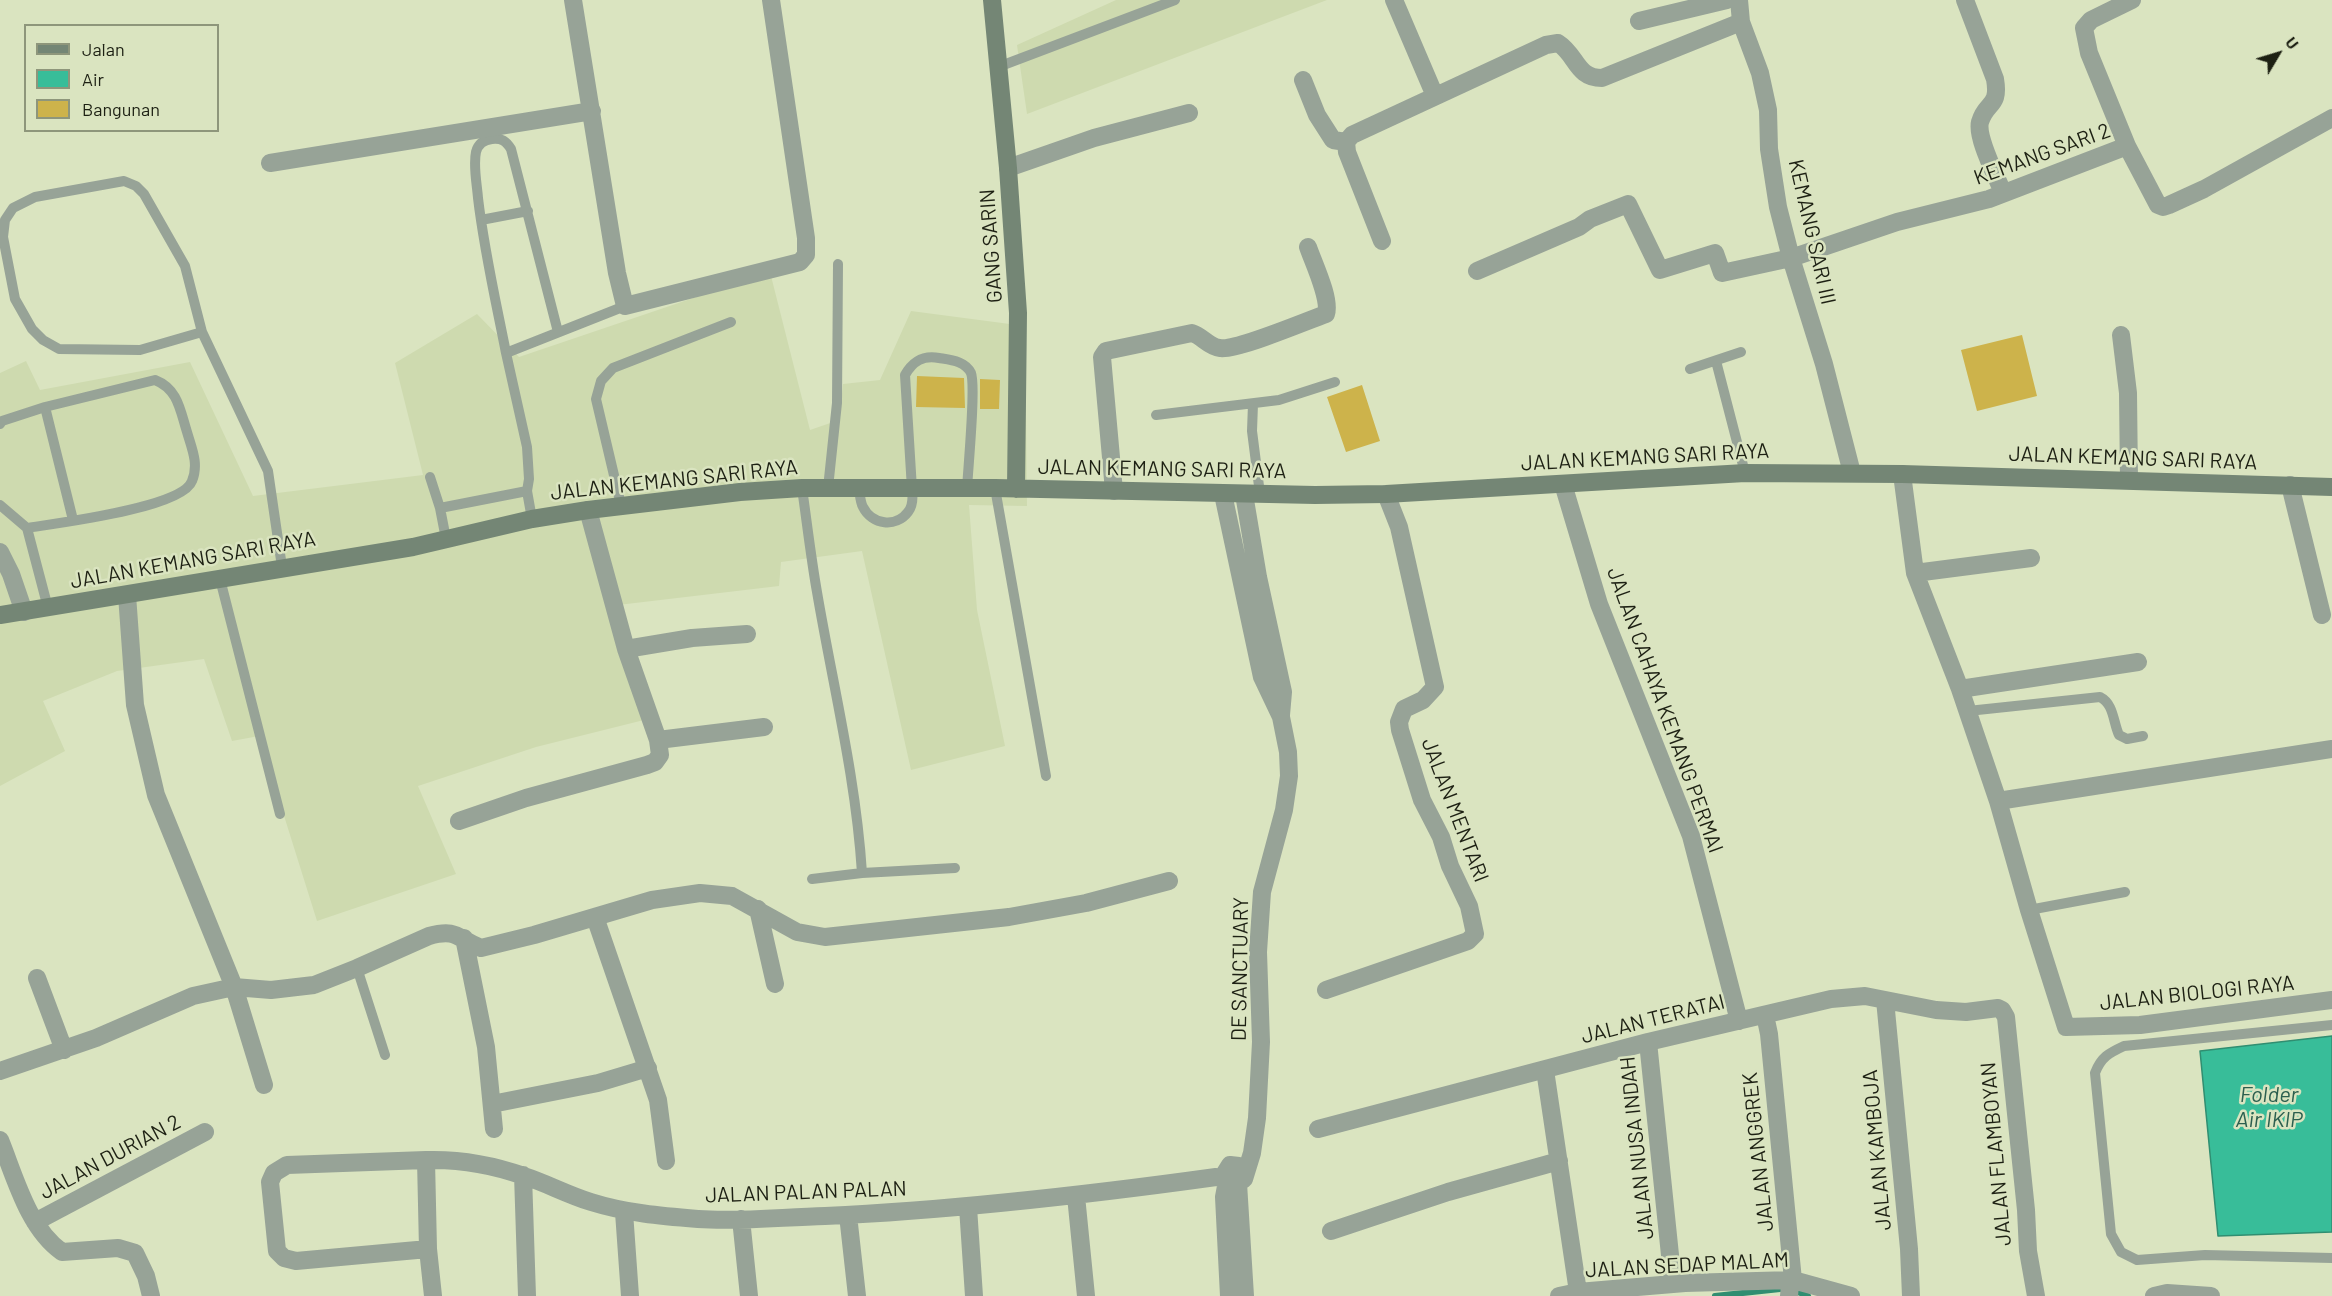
<!DOCTYPE html>
<html>
<head>
<meta charset="utf-8">
<style>
	body { margin:0 }
	#map { position:relative; width:2332px; height:1296px; overflow:hidden; background:#dae4c0; font-family:Barlow,sans-serif }
	canvas { display:block }
	.legend { position:absolute; left:24px; top:24px; width:195px; height:108px; box-sizing:border-box; background:#dae4c0; border:2px solid #8e967b; margin:0; padding:8px 10px; list-style:none; font-size:18px; color:#1d2013 }
	.legend li { display:flex; align-items:center; gap:12px; height:30px }
	.legend b { width:30px; border:2px solid #8e967b }
	.north { position:absolute; left:2248px; top:24px; width:60px; height:60px; -webkit-text-stroke:4px #dae4c0; paint-order:stroke; rotate:52deg; font-size:16px; font-weight:700; line-height:24px; text-align:center; color:#1d2013 }
	.north::after { content:''; display:block; margin:auto; width:21px; height:27px; background:#1d2013; clip-path:polygon(50% 0,100% 100%,50% 72%,0 100%) }
</style>
</head>
<body>
<div id="map">
<canvas width="2332" height="1296"></canvas>
<ul class="legend">
<li><b style="height:8px;background:#748675"></b>Jalan</li>
<li><b style="height:16px;background:#38bd99"></b>Air</li>
<li><b style="height:16px;background:#cdb34b"></b>Bangunan</li>
</ul>
<div class="north">U</div>
</div>
<script>
const c = document.querySelector('canvas').getContext('2d');
c.lineJoin = 'round';
function fill(path, color) { c.fillStyle = color; c.fill(path, 'evenodd'); }
function trace(path, color, width, dash) { c.strokeStyle = color; c.lineWidth = width; c.lineCap = dash ? 'butt' : 'round'; c.setLineDash(dash || []); c.stroke(path); }
function drawText(font, color, halo, rows, align = 'center') {
  c.font = font + ' Barlow,sans-serif'; c.lineWidth = 5; c.setLineDash([]); c.textBaseline = 'middle'; c.strokeStyle = halo; c.fillStyle = color; for (const [text, x, y, turn = 0] of rows) {
    c.save(); c.translate(x, y); c.rotate((+turn || 0) * Math.PI / 180); c.textAlign = isNaN(turn) ? turn : align; if (halo) c.strokeText(text, 0, 0); c.fillText(text, 0, 0); c.restore();
  }
}
const built = new Path2D(`
	M1116,0H1327L1027,114L1017,45Z
	M770,272L810,430L839,420L843,384L880,380L911,311L1025,326L1027,506L969,505L977,610L1005,746L911,770L862,551L781,562L779,586L618,605L648,719L536,747L418,786L456,874L317,921L259,736L232,741L204,659L117,671L43,701L65,751L0,786V373L26,361L40,390L190,362L253,496L423,475L395,363L477,314L519,357Z`);
const water = new Path2D(`
	M2332,1036V1232L2218,1236L2200,1051Z`);
const stream = new Path2D(`
	M1793,1290L1808,1296
	M1715,1296L1780,1289`);
const building = new Path2D(`
	M2022,335L2037,396L1977,411L1961,350Z
	M917,376L964,378L965,408L916,407Z
	M980,379L1000,380L999,409H980Z
	M1362,385L1380,441L1346,452L1327,397Z`);
const lane = new Path2D(`
	M998,67L1175,0
	M481,220L528,211
	M202,332L140,350L59,349L43,340L32,329L15,299L3,237L5,220L13,208L35,197L124,181L136,186L144,194L185,266L202,332L268,471L282,567
	M506,353C496,302 484,250 478,198C477,184 473,166 476,152C478,144 483,140 492,139C502,138 506,141 511,149L558,332
	M1716,361L1745,473
	M1690,369L1741,352
	M1253,404L1252,431L1260,494
	M45,407L73,520
	M1156,415L1279,400L1335,382
	M0,424L2,421L45,407L155,380C178,389 180,410 187,432C192,449 199,464 192,481C182,508 58,523 27,528
	M430,477L440,508
	M802,488C807,523 811,558 817,592C833,686 856,778 862,873
	M828,488L837,403L838,264
	M859,488C860,494 860,502 863,507C872,525 896,528 908,512C913,506 913,497 912,489L905,375C913,361 923,355 939,358C951,360 965,361 971,373C976,386 968,469 967,489
	M995,488L1046,776
	M0,505L27,528L48,608
	M621,505L596,399L601,381L613,368L731,322
	M532,519L527,491L529,479L527,447L506,353L625,306
	M446,539L440,508L527,491
	M220,579L280,814
	M1968,711L2100,697C2114,704 2113,722 2119,735L2127,739L2143,736
	M812,879L862,873L955,868
	M2029,910L2125,892
	M357,968L385,1055
	M2332,1025L2124,1046C2109,1053 2101,1057 2095,1073L2111,1234L2121,1252L2137,1260L2205,1255L2332,1258`);
const street = new Path2D(`
	M573,0L617,273L625,306L800,262L806,255V238L771,0
	M1394,0L1435,96
	M1739,0L1741,22L1760,73L1768,110L1769,149L1778,207L1791,258L1824,364L1852,473
	M1965,0L1995,79C2000,108 1986,101 1980,122C1976,138 1997,177 2003,193
	M2132,0L2091,20L2084,28L2089,53L2127,146L2158,205L2163,207L2169,205L2204,189L2332,118
	M1639,21L1727,0
	M1303,80L1317,115L1333,140L1346,142
	M270,163L592,111
	M1008,168L1094,138L1189,113
	M1382,241L1347,152L1346,142L1352,135L1546,45L1558,43C1577,55 1576,78 1602,78L1741,22
	M1477,271L1579,227L1590,219L1628,204L1660,270L1715,253L1722,273L1791,258L1897,222L1989,199L2127,146
	M2121,335L2128,393L2129,480
	M1902,474L1915,573L1960,689L1998,801L2029,910L2066,1027L2140,1025L2332,1000
	M1563,484L1599,604L1691,836L1739,1021
	M2290,485L2322,615
	M1114,491L1102,357L1106,351L1192,333C1202,336 1209,347 1220,348C1236,351 1306,321 1326,314C1331,299 1313,262 1308,247
	M1223,494L1262,677L1281,717L1288,752L1289,776L1284,810L1262,892L1258,952L1261,1042L1257,1118L1252,1153L1244,1179L1238,1183L1232,1184L1226,1179L1225,1173L1230,1165L1239,1166L1244,1172
	M1244,494L1258,577L1283,692L1281,715
	M0,552L11,574L24,612
	M1915,573L2031,558
	M127,595L135,705L156,795L234,987L264,1085
	M626,649L692,638L747,634
	M1960,689L2138,662
	M658,740L764,727
	M1998,801L2332,749
	M459,821L526,798L647,765L655,762L660,755L658,740L626,649L588,510
	M758,909L775,984
	M595,917L658,1100L666,1161
	M464,938L486,1047L494,1129
	M37,978L64,1050
	M1326,990L1468,941L1475,934L1469,906L1450,866L1441,837L1422,800L1400,730L1399,722L1404,709L1423,700L1435,687L1399,527L1386,494
	M1885,1000L1909,1249L1911,1296
	M1765,1015L1769,1034L1793,1280L1790,1285L1789,1296
	M1648,1042L1673,1284
	M1545,1070L1578,1292
	M0,1071L96,1038L193,996L234,987L271,990L314,985L357,968L429,936C458,928 457,939 481,948L534,935L652,900L700,893L732,896L797,932L825,937L1009,917L1086,903L1169,881
	M492,1104L598,1083L648,1068
	M1318,1129L1648,1042L1831,999L1865,996L1936,1010L1966,1012L1998,1008L2002,1010L2006,1017L2026,1210L2028,1251L2036,1296
	M0,1140C15,1177 28,1228 62,1252L118,1248L135,1253L146,1276L151,1296
	M426,1160L287,1165L274,1173L270,1182L277,1251L284,1258L296,1261L428,1249
	M523,1175L527,1296
	M1227,1181L1224,1197L1229,1296
	M1238,1183L1245,1296
	M1076,1196L1086,1296
	M968,1207L974,1296
	M624,1212L630,1296
	M848,1215L857,1296
	M741,1219L749,1296
	M35,1222L205,1132
	M1331,1231L1448,1192L1559,1161
	M433,1296L428,1249L426,1160C458,1159 493,1165 524,1176C546,1183 568,1195 591,1202C626,1213 661,1216 698,1219C740,1222 783,1217 825,1216C956,1210 1086,1195 1216,1177L1226,1179
	M1559,1296L1578,1292L1685,1283L1793,1280L1851,1296
	M2154,1296L2167,1293L2211,1296`);
const secondary = new Path2D(`
	M992,0L1008,168L1018,313L1016,489
	M0,615L413,547L532,519L588,510L740,492L802,488H995L1315,495L1386,494L1745,473L1902,474L2332,487`);
const streetNames = [
	["KEMANG SARI 2",2042,154,-20],
	["KEMANG SARI III",1812,232,77],
	["GANG SARIN",991,246,-94],
	["JALAN KEMANG SARI RAYA",1645,457,-3],
	["JALAN KEMANG SARI RAYA",2133,458,2],
	["JALAN KEMANG SARI RAYA",1162,469,1],
	["JALAN KEMANG SARI RAYA",674,480,-6],
	["JALAN KEMANG SARI RAYA",193,560,-10],
	["JALAN CAHAYA KEMANG PERMAI",1665,710,70],
	["JALAN MENTARI",1455,810,69],
	["DE SANCTUARY",1240,969,-89],
	["JALAN BIOLOGI RAYA",2197,993,-6],
	["JALAN TERATAI",1653,1019,-14],
	["JALAN NUSA INDAH",1637,1148,-96],
	["JALAN KAMBOJA",1877,1150,-95],
	["JALAN ANGGREK",1758,1152,-96],
	["JALAN FLAMBOYAN",1996,1154,-95],
	["JALAN DURIAN 2",110,1157,-28],
	["JALAN PALAN PALAN",806,1192,-2],
	["JALAN SEDAP MALAM",1687,1265,-3]
];
const waterNames = [
	["Folder",2269,1095],
	["Air IKIP",2269,1120]
];
fill(built, '#cedaaf');
fill(water, '#38bd99');
trace(water, '#308e71', 1.5);
trace(stream, '#308e71', 6);
fill(building, '#cdb34b');
trace(lane, '#97a397', 10);
trace(street, '#97a397', 18);
trace(secondary, '#748675', 18);
drawText('21px', '#1d2013', '#dae4c0', streetNames);
drawText('italic 22px', '#2c5f4f', '#dae4c0', waterNames);
</script>
</body>
</html>
